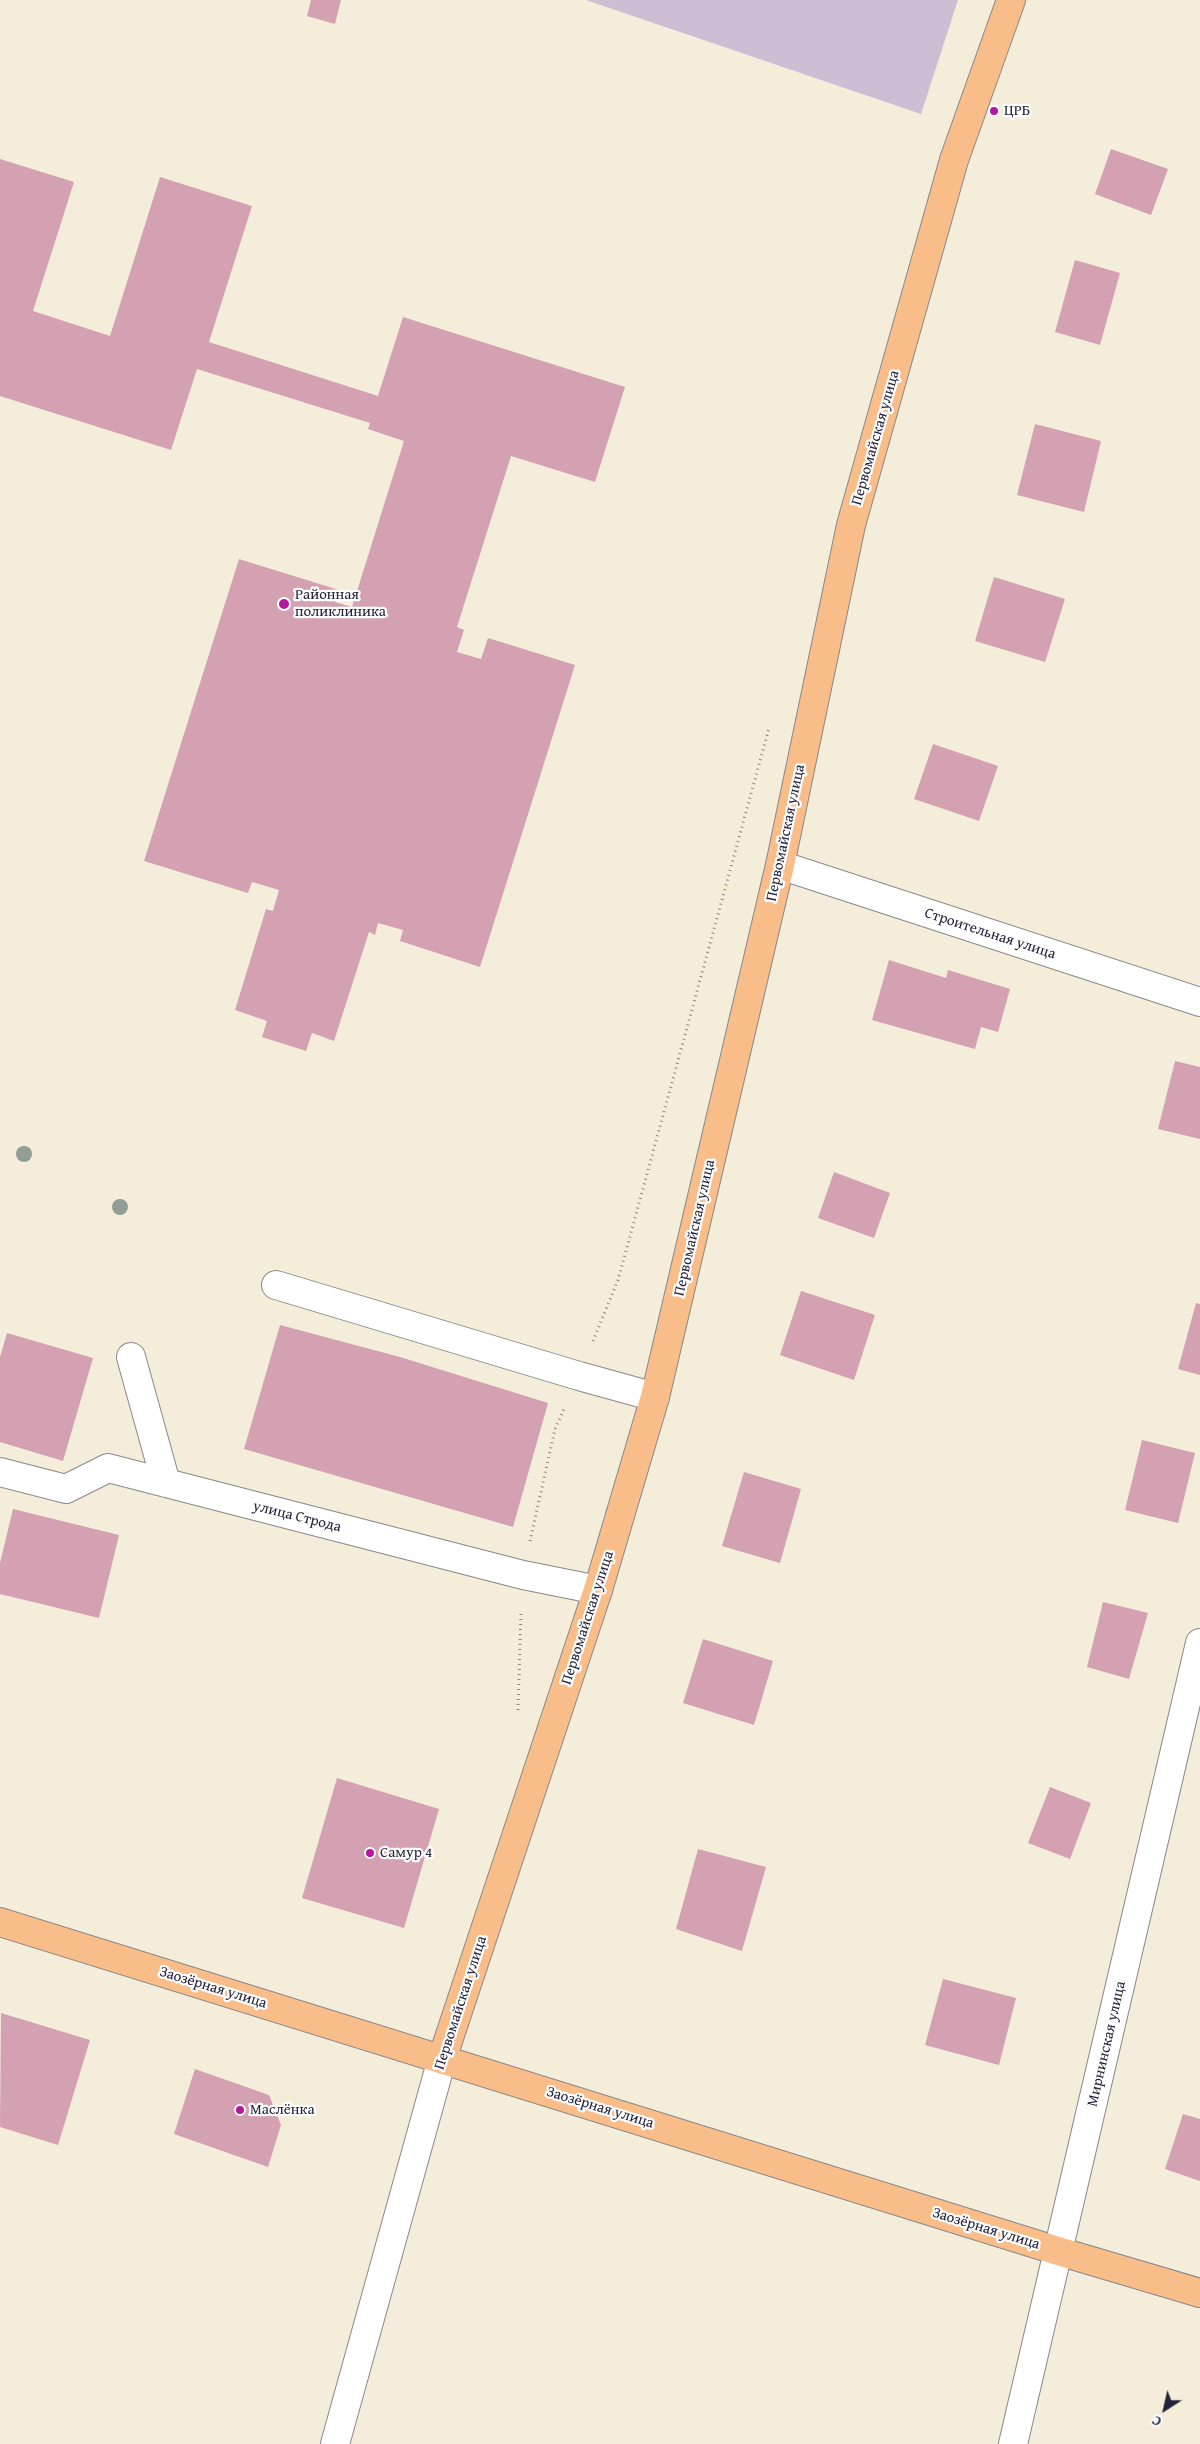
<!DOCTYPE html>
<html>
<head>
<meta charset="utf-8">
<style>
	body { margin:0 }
	#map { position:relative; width:1200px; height:2444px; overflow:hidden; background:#f3edda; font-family:"Gentium Book Plus",serif }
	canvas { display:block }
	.north { position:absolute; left:1140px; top:2384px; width:50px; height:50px; -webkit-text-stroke:4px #fff; paint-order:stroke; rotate:215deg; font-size:14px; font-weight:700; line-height:20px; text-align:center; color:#22223b }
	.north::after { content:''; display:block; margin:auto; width:18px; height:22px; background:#22223b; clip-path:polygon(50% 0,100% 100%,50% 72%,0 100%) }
</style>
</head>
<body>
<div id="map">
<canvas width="1200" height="2444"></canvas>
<div class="north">С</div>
</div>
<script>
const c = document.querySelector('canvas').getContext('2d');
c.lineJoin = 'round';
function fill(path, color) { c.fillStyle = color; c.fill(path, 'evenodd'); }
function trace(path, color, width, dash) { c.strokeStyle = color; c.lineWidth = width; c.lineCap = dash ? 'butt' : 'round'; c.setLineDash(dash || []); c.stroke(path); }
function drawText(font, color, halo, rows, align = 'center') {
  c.font = font + ' "Gentium Book Plus",serif'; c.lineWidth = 4.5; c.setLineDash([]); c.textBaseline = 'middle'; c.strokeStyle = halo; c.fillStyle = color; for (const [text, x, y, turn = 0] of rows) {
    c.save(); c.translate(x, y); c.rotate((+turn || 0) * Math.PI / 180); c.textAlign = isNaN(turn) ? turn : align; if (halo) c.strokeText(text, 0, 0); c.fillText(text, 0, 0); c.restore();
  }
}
const industrial = new Path2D(`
	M586,0H958L921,114Z`);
const building = new Path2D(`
	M311,0H341L335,24L307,16Z
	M1111,149L1168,169L1151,215L1095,194Z
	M0,159L74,182L33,311L110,336L160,177L252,206L209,342L378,396L403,317L625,387L595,482L511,456L457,627L464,630L457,652L481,659L488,638L575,665L480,967L400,941L403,930L378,923L375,935L369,932L334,1041L312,1033L306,1051L262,1037L267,1021L235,1010L266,909L273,911L279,890L252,882L248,893L144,861L239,559L339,590L335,602L352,607L404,441L368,429L370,423L197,369L171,450L0,396Z
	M1075,260L1120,273L1100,345L1055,332Z
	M1035,424L1101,441L1084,512L1017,495Z
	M994,577L1065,599L1045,662L975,641Z
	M933,744L998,766L979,821L914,799Z
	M889,960L946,978L948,970L1010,989L998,1032L981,1027L975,1049L872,1020Z
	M1175,1061L1200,1067V1139L1158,1129Z
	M834,1172L890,1193L874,1238L818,1218Z
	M801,1291L875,1315L854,1380L780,1355Z
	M1196,1303L1200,1304V1375L1178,1369Z
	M280,1325L400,1357L548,1403L513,1527L244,1449Z
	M7,1333L93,1358L63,1461L0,1442V1357Z
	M1142,1440L1195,1453L1178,1523L1125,1510Z
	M744,1472L801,1489L780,1563L722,1546Z
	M13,1509L119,1535L99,1618L0,1594V1563Z
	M1103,1602L1148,1613L1129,1679L1087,1667Z
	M703,1639L773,1661L754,1725L683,1703Z
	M337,1778L439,1809L404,1928L302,1898Z
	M1050,1787L1091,1803L1070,1859L1028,1843Z
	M698,1849L766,1867L742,1951L676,1929Z
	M943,1979L1016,1998L999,2065L925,2045Z
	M1,2013L90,2040L58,2145L0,2127Z
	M195,2069L269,2095L281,2125L268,2167L174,2134Z
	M1183,2114L1200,2119V2181L1165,2169Z`);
const path = new Path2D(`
	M593,1341L618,1280L769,728
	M530,1541L555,1429L564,1409
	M518,1710L521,1611`);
const minor = new Path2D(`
	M780,865L1200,1002
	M276,1285L579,1376L655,1397
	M131,1357L166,1483
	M0,1472L66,1489L108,1468L523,1575L598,1590
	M335,2444L442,2059
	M1013,2444L1200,1643`);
const major = new Path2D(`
	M0,1922L1058,2251L1200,2293
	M442,2059L598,1590L655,1397L780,865L851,525L954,160L1011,0`);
const trees = [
	[24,1154],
	[120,1207]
];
const markers = [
	[994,111,5,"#b5179e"],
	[284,604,6,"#b5179e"],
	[370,1853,5,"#b5179e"],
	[240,2110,5,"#b5179e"]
];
const poiNames = [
	["ЦРБ",1004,111],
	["Районная",295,595],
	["поликлиника",295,612],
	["Самур 4",380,1853],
	["Маслёнка",250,2110]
];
const streetNames = [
	["Первомайская улица",876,438,-74],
	["Первомайская улица",786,833,-78],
	["Строительная улица",990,934,18],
	["Первомайская улица",695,1228,-77],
	["улица Строда",297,1517,14],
	["Первомайская улица",588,1618,-72],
	["Заозёрная улица",213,1988,17],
	["Первомайская улица",461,2003,-72],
	["Мирнинская улица",1107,2044,-77],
	["Заозёрная улица",600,2108,17],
	["Заозёрная улица",986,2229,17]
];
fill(industrial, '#cdbed3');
fill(building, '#d4a1b2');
trace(minor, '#8a888a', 30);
trace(major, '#8a888a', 30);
trace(path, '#8a888a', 3, [1, 4]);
trace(minor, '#fff', 28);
trace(major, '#f8bd89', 28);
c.fillStyle = '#909e94';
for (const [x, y] of trees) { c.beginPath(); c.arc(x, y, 8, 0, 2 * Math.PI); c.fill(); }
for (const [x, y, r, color] of markers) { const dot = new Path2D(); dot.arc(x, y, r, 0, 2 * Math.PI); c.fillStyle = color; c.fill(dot); trace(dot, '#fff', 2); }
drawText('15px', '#22223b', '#fff', poiNames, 'left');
drawText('15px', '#22223b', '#fff', streetNames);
</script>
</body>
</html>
